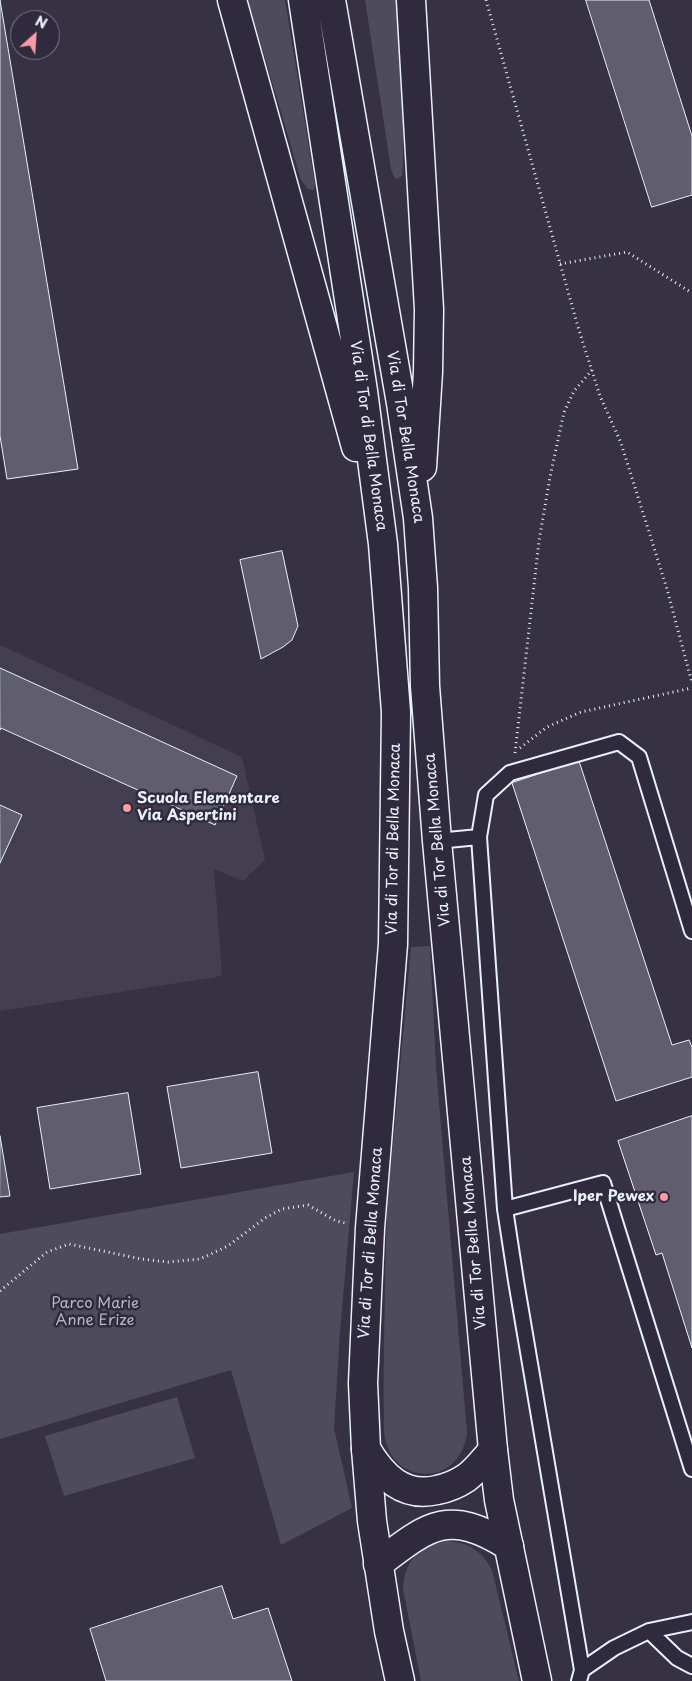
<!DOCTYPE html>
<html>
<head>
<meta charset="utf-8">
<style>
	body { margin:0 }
	#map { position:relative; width:692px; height:1681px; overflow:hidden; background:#363244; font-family:"Playpen Sans",sans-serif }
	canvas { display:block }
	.north { position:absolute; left:10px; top:10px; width:50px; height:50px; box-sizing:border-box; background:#2f2a3d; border:1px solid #797a88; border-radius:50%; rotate:26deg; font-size:14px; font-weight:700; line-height:20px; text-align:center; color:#e8f1f8 }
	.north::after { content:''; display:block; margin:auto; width:18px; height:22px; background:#ff9aa2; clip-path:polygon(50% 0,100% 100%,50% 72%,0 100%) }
</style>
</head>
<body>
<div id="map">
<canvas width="692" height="1681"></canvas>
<div class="north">N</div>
</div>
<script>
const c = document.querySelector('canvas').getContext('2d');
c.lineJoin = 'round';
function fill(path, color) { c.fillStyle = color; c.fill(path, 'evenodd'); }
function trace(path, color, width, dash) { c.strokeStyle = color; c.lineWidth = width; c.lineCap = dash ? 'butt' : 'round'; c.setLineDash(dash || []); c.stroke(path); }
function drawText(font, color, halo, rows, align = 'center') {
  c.font = font + ' "Playpen Sans",sans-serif'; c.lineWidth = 5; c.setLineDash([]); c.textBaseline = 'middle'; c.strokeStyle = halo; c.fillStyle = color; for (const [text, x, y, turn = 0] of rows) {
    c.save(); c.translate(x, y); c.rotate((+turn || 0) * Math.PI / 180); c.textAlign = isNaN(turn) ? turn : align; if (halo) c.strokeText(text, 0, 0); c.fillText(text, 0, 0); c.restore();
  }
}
const built = new Path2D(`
	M0,645L242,757L265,860L243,881L214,869L222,976L0,1011Z`);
const green = new Path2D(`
	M248,0H285L315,184L314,190L308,189L301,180Z
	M365,0H397L403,93V166L402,176L397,179L394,177L391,169Z
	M430,946L436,1067L467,1433C464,1458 445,1478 418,1473C405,1471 393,1461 388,1448C383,1438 384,1425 384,1414C383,1390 384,1367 384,1343C385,1300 385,1257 387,1214C388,1184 392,1154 395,1124C400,1065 406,1006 411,947Z
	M354,1172L340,1332L334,1428L352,1508L281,1545L231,1370L0,1439V1234Z
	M177,1397L195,1458L64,1496L45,1436Z
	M446,1541C469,1542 482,1551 492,1570L519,1681H421L403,1589C405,1561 418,1545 446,1541Z`);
const building = new Path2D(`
	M0,0L78,469L7,479L0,436Z
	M586,0H649L692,136V195L652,207Z
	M282,551L298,626L292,640L283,647L261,659L240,560Z
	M0,668L237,776L215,825L1,728L0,730Z
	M579,761L672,1045L689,1040L692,1047V1077L616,1101L512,783Z
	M0,805L22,815L0,863Z
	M258,1072L272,1153L181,1168L167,1087Z
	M128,1093L141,1174L50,1189L37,1108Z
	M692,1116V1348L662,1253L656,1255L618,1141Z
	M0,1136L10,1196L0,1197Z
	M222,1586L233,1619L268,1608L292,1681H106L90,1629Z`);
const path = new Path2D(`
	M486,0L578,327L600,396L621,443L667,589L692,683
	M560,264L627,252L692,293
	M520,748L547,727L581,712L692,688
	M515,753L539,541L550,477L564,412L574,391L592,370
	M0,1291L47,1252L69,1244L141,1259L168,1262L200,1259L228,1246L265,1218L282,1209L308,1205L336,1221L345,1223`);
const lane = new Path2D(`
	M479,837L486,795L510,773L619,742L639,757L692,931
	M437,841L479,837L505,1209L516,1281L582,1670L579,1681
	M505,1209L603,1183L692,1469
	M649,1631L677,1658L692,1666
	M582,1670L614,1648L649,1631L692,1622`);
const street = new Path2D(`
	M366,1449C382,1476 403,1498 437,1490C447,1488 457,1484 466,1478C476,1471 484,1460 493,1450`);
const secondary = new Path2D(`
	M378,1564C429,1525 448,1508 509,1546`);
const primary = new Path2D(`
	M232,0L356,447
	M303,0L363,391L383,544L396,712L393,944L370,1228L363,1383L366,1449L372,1521L389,1631L400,1681
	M331,0L401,403L418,518L423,588L425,686L437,841L493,1450L499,1500L537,1681
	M411,0L429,309L428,372L422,467`);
const markers = [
	[127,808,5,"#ff9aa2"],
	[664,1197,5,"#ff9aa2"]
];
const streetNames = [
	["Via di Tor di Bella Monaca",368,436,82],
	["Via di Tor Bella Monaca",405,437,81],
	["Via di Tor di Bella Monaca",394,839,-89],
	["Via di Tor Bella Monaca",438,840,-95],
	["Via di Tor di Bella Monaca",371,1243,-86],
	["Via di Tor Bella Monaca",474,1243,-95]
];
const poiNames = [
	["Scuola Elementare",137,799],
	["Via Aspertini",137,816],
	["Iper Pewex",654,1197,"right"]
];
const parkNames = [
	["Parco Marie",95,1304],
	["Anne Erize",95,1321]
];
fill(built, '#433f51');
fill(green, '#4d4b5c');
fill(building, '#605e6e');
trace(building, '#e8f1f8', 1);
trace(lane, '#e8f1f8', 18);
trace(street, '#e8f1f8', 31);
trace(secondary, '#e8f1f8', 31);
trace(primary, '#e8f1f8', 31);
trace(path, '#e8f1f8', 3, [1, 4]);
trace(lane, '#2f2a3d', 14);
trace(street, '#2f2a3d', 28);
trace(secondary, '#2f2a3d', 28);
trace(primary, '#2f2a3d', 28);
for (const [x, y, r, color] of markers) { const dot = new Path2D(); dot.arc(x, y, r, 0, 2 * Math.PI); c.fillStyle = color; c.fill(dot); trace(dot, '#2f2a3d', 2); }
drawText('15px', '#e8f1f8', '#2f2a3d', streetNames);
drawText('bold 15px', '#e8f1f8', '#2f2a3d', poiNames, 'left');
drawText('15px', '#b2b7c1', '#2f2a3d', parkNames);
</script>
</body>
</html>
